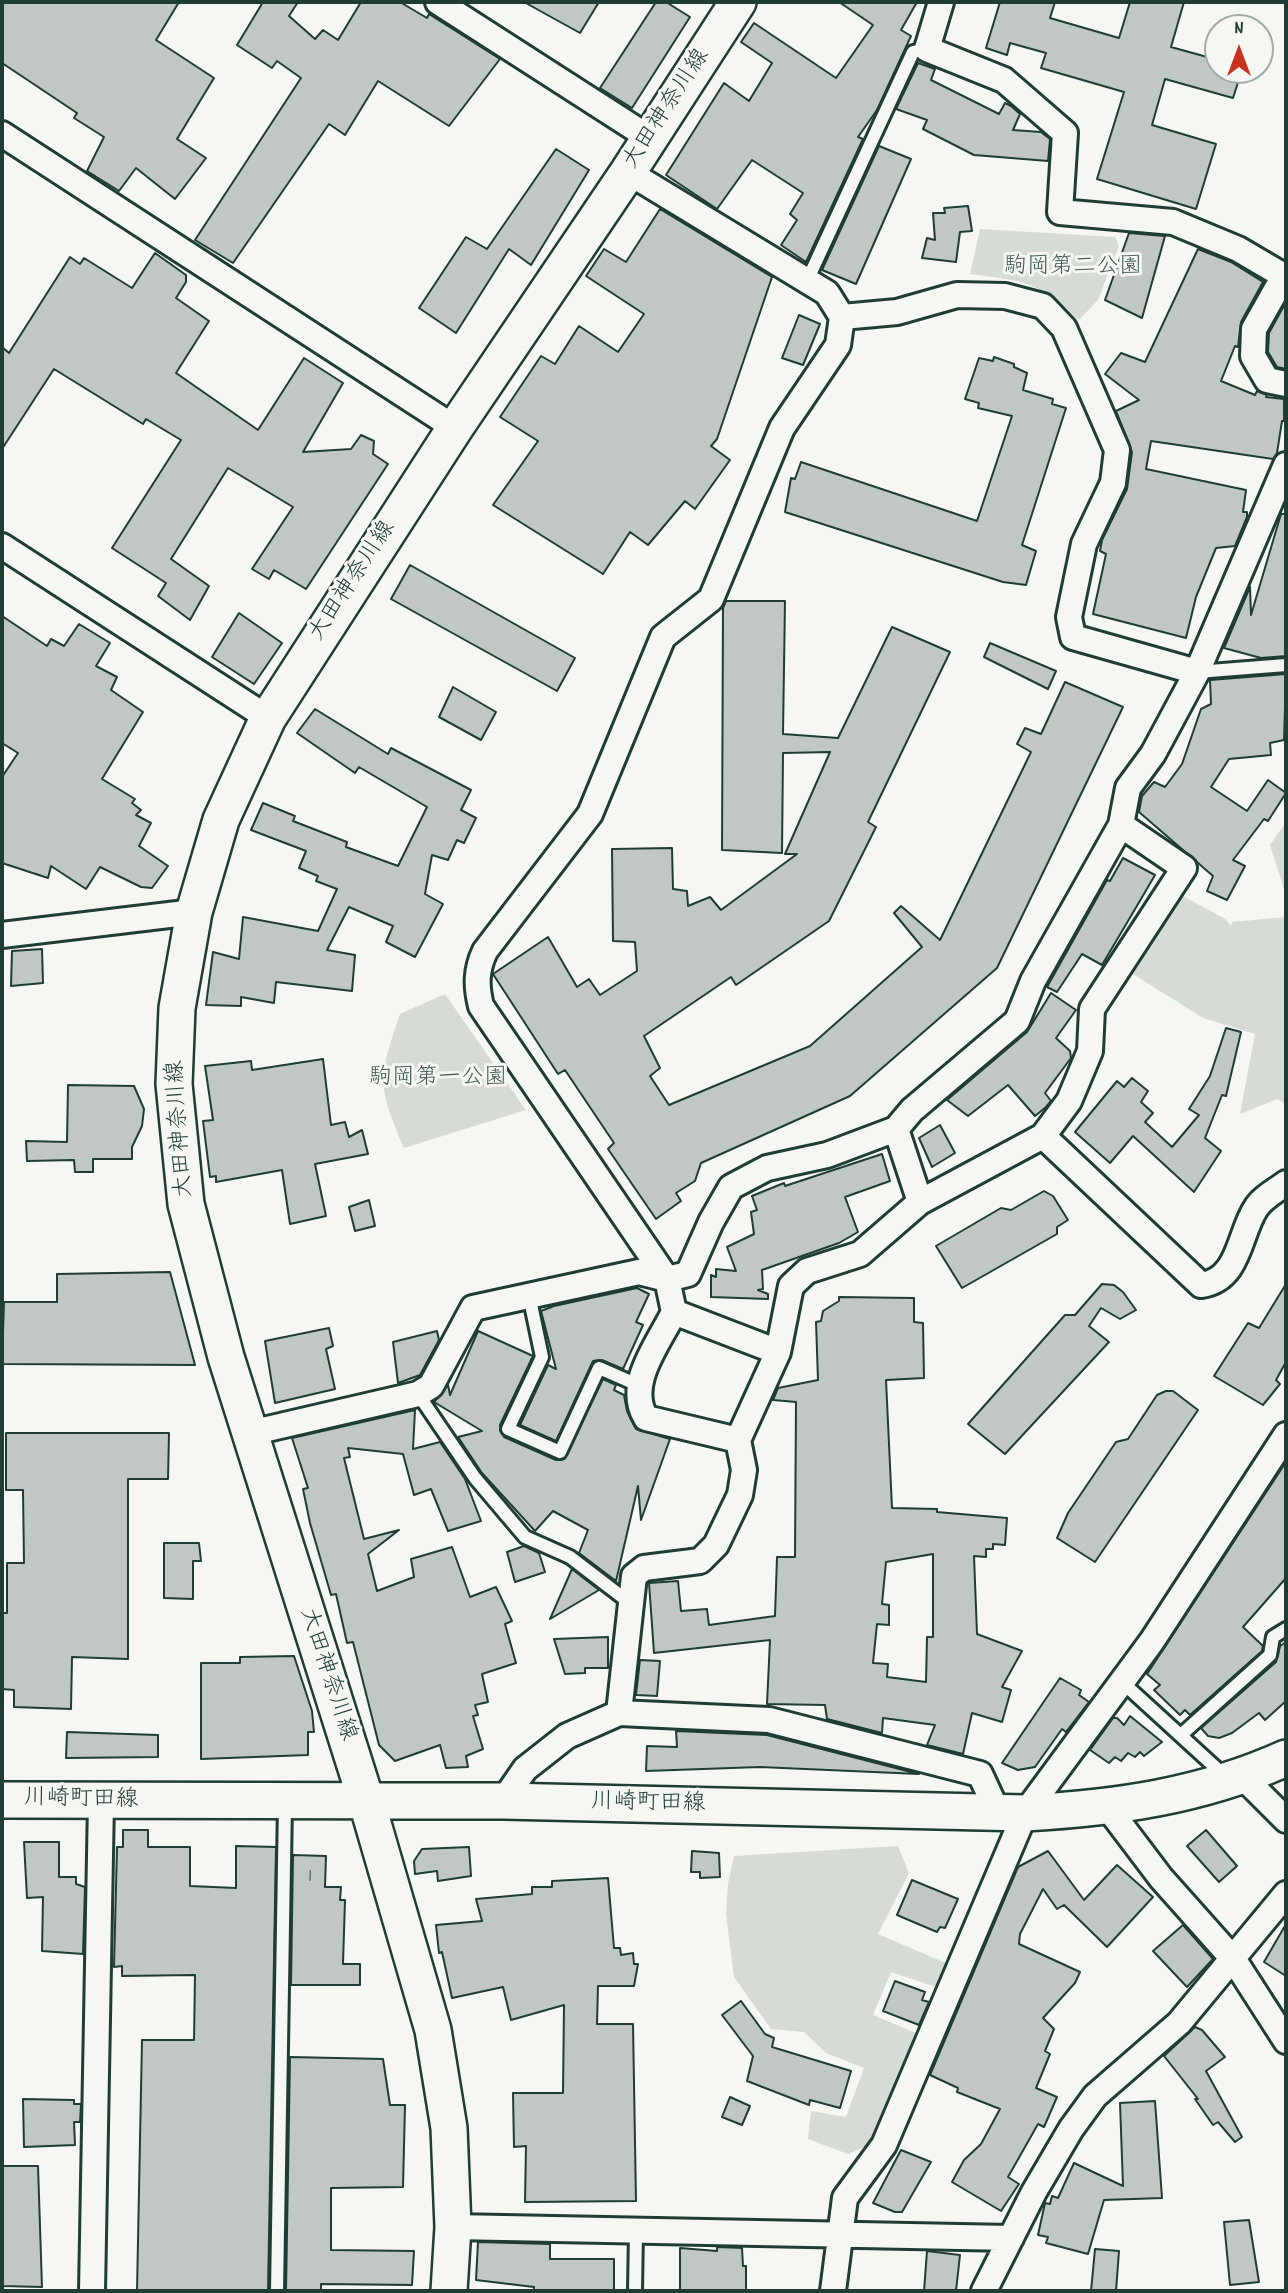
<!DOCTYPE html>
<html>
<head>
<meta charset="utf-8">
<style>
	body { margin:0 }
	#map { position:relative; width:1288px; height:2293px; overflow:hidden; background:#f6f6f2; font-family:Dekko,sans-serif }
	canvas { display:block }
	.frame { position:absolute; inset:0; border:4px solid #1f3d34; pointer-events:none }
	.north { position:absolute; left:1204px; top:14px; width:70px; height:70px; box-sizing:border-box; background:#f6f6f2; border:2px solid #a0aca6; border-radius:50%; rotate:0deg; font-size:19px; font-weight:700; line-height:28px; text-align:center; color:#1f3d34 }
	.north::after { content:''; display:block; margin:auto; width:24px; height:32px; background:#c8321e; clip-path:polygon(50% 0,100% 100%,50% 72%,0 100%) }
</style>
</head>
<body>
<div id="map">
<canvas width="1288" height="2293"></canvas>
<div class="frame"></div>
<div class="north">N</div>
</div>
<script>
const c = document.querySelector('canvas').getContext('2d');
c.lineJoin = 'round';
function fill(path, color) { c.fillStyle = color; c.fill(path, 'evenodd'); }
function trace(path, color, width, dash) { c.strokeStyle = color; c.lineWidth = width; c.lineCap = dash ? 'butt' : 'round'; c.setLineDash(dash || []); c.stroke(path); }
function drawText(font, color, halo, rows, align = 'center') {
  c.font = font + ' Dekko,"Klee One",sans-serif'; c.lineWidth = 6; c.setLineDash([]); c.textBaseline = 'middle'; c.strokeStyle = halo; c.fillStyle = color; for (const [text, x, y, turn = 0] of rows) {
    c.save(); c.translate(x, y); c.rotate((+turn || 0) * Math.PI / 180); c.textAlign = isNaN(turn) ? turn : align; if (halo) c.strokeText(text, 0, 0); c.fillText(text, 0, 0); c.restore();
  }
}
const green = new Path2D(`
	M980,229L1115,237L1119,246L1098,300L1079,320C1038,281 1024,281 970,274Z
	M1286,822V895L1270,845Z
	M1183,896L1225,919L1231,926L1232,922L1286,917V1104L1277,1099L1240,1114L1255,1034L1203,1018L1133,974Z
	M445,994L526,1110L404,1148C377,1084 378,1079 400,1014Z
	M898,1846L909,1873L878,1934L948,1964L936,1987L891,1972L873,2015L916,2033L869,2145L848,2154L808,2139L811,2111L846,2117L864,2068L826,2053L804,2032L771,2029L734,1977L726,1914L728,1884L734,1856Z`);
const building = new Path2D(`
	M2,2H179L156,40L214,78L177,139L206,158L175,199L136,168L119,191L87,171L104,137L74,118L77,113L2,63Z
	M263,2H298L289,16L315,39L323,30L338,40L361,2H400L427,18L429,14L500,59L449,126L378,81L345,135L329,124L233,263L195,240L301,78L277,61L272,68L237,45Z
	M524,2H599L580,33Z
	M656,2H666L690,17L632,108L600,88Z
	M839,2H917L901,30L911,36L877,110L858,137L863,139L806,262L781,245L797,220L790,214L803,193L752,160L717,209L666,175L724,83L749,101L772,63L741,42L754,23L836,78L873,25Z
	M1000,2H1055L1050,18L1119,38L1130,2H1184L1171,47L1218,60V70H1242L1233,98L1165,79L1152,125L1216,144L1196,209L1097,179L1124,92L1041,68L1046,53L1010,43L1007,55L986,48Z
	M918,63L935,69L931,80L999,114L1005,103L1011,106L1020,114L1013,130L1041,132L1050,139L1048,161L974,155L923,129L927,120L896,109Z
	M879,146L911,159L856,284L822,270Z
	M556,149L589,170L531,265L509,249L456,333L419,308L466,237L487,249Z
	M968,206L972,231L960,232L956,262L922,258L927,238L935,240L933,213H945L944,208Z
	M660,209L772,277L717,439L711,446L730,460L695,509L685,501L648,545L630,532L603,574L493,505L538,441L500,417L541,356L555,364L579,326L618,352L644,314L586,276L604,249L626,262Z
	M1129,233L1165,236L1142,318L1105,300Z
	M1198,249L1231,262L1263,282L1241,322L1238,347L1235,346L1221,381L1255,395L1257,391L1267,395L1266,397L1284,399V421H1282L1277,453L1273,459L1151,441L1146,469L1246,490L1243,512H1247V517L1235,546L1216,548L1196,597L1186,638L1093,614L1106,554L1100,551L1102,540L1127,489L1132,452L1116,411L1139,400L1105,374L1121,353L1145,362Z
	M155,253L186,275V282L176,298L209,321L176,373L258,430L304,358L343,383L303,452L351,449L361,435L374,441L373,454L388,464L306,589L274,570L269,579L252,569L293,507L228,468L171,559L209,586L190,620L158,596L166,583L112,548L181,440L146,419L143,424L54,369L2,449V347L9,353L70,257L80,264L84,258L132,288Z
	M1286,302V369L1277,367L1268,352L1269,333Z
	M799,315L820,324L803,365L782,358Z
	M994,357L1014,364V367L1027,373L1023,390L1053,399L1052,404L1066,408L1022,545L1036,551L1026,585L1003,582L785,512L791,478L795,479L801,462L977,521L1012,416L978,408L979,403L965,399L979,358L993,361Z
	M1281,514H1286V656L1261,658L1224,648L1250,587L1251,615Z
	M410,565L575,658L557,691L391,599Z
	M726,601H785L783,734L838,738L892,627L950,652L868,822L876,827L829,921L736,985L731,977L644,1036L660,1068L650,1076L669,1105L810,1046L922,947L894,913L901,906L940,940L1031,752L1017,744L1025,728L1041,734L1065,682L1123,707L997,968L850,1096L701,1163L695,1181L676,1193L681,1201L656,1219L608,1149L614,1143L565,1070L558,1074L493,974L548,937L577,987L589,979L600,995L637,971L635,942L613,941L612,849L672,848L673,889L687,891L688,906L710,897L721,910L797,854H785L830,752L783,753L782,853L722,850L723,608Z
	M239,613L282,643L254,684L212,657Z
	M2,616L47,646L51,639L64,646L79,624L110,643L96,666L117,677L111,690L143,712L102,779L135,799L132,803L141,810L136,815L151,823L139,846L168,866L152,888L141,887L100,867L86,889L51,866L48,878L2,863V777L18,753L2,743Z
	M990,643L1056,671L1048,689L984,657Z
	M1286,674L1284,740L1270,743L1271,755L1229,759L1211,787L1247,811L1268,780L1286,793L1268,821L1264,819L1233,860L1245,866L1227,900L1207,891L1213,876L1139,812L1142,796L1154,782L1165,787L1182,764L1201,709L1211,704L1210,680Z
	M453,687L496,712L481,740L439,717Z
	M315,709L388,754L391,748L471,790L461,810L476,818L464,843L457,840L448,860L432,855L425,894L443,904L415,957L386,942L393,926L349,907L327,950L355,955L352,991L276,982L274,1003L241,997V1006L206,1005L213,952L239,959L243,917L318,931L337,889L316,881L318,876L299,868L306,851L251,830L263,803L295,816L293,821L347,842L346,847L398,866L427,807L359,767L355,773L297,733Z
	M1123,858L1155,875L1141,899L1102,965L1082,954L1057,992L1047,987L1107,880L1110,881Z
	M42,949L43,983L11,986L12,951Z
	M1051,993L1076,1010L1056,1038L1070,1051L1071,1058L1045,1093L1051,1101L1046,1107L1035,1116L1008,1085L968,1116L947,1100L1027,1032Z
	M1226,1028L1241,1032L1226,1096L1222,1095L1205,1138L1221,1151L1194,1192L1133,1136L1110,1163L1075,1132L1117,1081L1124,1087L1132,1078L1148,1091L1141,1102L1153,1113L1145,1122L1172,1147L1199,1115L1189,1109L1210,1076Z
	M323,1059L331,1125L345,1122L349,1137L362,1130L368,1154L315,1164L326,1216L290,1224L282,1170L216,1182V1176L210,1177L203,1121L213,1120L205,1066L251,1061L252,1070Z
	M68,1085L134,1086L144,1109L142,1126L132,1147V1159H93V1172H75L74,1160L27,1161L26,1141L67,1142Z
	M940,1125L955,1153L932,1167L919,1138Z
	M882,1154L890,1181L845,1197L858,1232L839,1243L762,1270L763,1289L758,1290L768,1294V1299L711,1297V1275L716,1277V1269L736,1271L727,1247L754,1234L751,1212L757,1210L752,1196L784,1183L785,1186Z
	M1044,1191L1053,1196L1068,1220L1057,1227V1234L962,1288L936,1246L1001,1208L1011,1210Z
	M369,1200L375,1226L355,1231L349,1207Z
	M170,1272L195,1365L2,1364L4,1302H57V1274Z
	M1102,1284L1114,1285L1123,1292L1136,1310L1120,1319L1101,1308L1089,1326L1109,1342L1005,1454L968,1424L1065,1315H1075Z
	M1286,1284V1362L1276,1380L1280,1384L1263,1405L1214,1376L1248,1323L1259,1328Z
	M637,1288L649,1294L636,1322L643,1325L623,1369L602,1360L593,1361L556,1441L520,1425L548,1365L556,1369L541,1311L554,1306Z
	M839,1297L914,1298V1322L923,1323L924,1378L886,1380L892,1508L937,1509V1512L1007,1518L1005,1545L993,1544V1549H986V1557L974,1556L977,1634L1022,1651L1002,1687L1011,1690L1002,1722L972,1713L963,1754L927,1745L935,1725L883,1718L882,1733L827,1719L825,1705L767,1704L770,1640L654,1653L649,1583L678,1581L681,1611L707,1609L709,1625L775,1616L777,1557H795L796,1402L773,1400L778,1388L818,1380L816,1322L821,1321L823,1311L839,1301ZM933,1554V1637H927L926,1682L887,1677L888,1664L873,1663L877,1624L889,1625V1605L882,1604L886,1562Z
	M329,1328L333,1346L326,1349L335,1389L275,1403L265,1341Z
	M437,1331L439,1340L420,1375L398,1383L393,1342Z
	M478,1331L533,1356L500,1425L504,1437L556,1460L564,1459L603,1379L616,1385L614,1390L624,1395L627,1411L636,1429L670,1439L641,1520L638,1486L616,1581L579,1553L588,1530L553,1511L535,1531L482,1473L458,1437L482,1431L434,1402L448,1385L450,1395Z
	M1166,1391H1173L1198,1410L1095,1562L1057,1538L1068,1513L1116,1442L1128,1439L1157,1395Z
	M415,1410L413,1449L440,1442L465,1479L481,1521L448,1531L431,1489L414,1495L403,1454L348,1448L350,1457L344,1458L364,1539L399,1530L368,1554L377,1591L414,1577L411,1559L452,1547L470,1597L496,1587L512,1621L505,1624L516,1663L482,1674L488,1702L475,1705L478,1715L473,1716L483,1749L466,1756L468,1767L446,1768L440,1745L395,1761L379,1745L353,1642L347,1643L336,1594L331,1595L310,1523L303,1489L308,1488L292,1438Z
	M6,1433H169L168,1479H128V1659L72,1657L71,1709L14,1707V1690L2,1689V1613H7V1563H24L23,1490H6Z
	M1286,1462V1578L1243,1627L1263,1646L1262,1651L1190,1715L1185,1710L1180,1715L1154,1690L1160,1685L1147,1674Z
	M164,1543H199L201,1561H193V1599L164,1598Z
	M524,1546L539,1553L545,1572L515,1582L507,1552Z
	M572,1569L599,1590L550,1619Z
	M608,1637V1668H585V1673L565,1674L554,1639Z
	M1286,1642V1701L1265,1720L1259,1713L1232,1733L1219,1738L1208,1736L1201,1728L1276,1662L1280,1646Z
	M294,1656L312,1711L314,1732H308V1755L201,1759V1663H240V1657Z
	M640,1660L660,1661L657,1696L636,1695Z
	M1060,1678L1081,1690L1079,1695L1089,1702L1066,1732L1062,1729L1035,1767L1018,1770L1002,1763Z
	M1130,1716L1162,1742L1144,1756L1140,1752L1135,1757L1128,1753L1121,1761L1115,1757L1109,1763L1090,1750L1113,1718H1117L1124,1725Z
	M676,1731L767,1735L919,1774L760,1767L646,1771L647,1746L677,1747Z
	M67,1732L158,1735V1757L66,1758Z
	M123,1830H148V1847H190V1886L236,1888V1846L276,1847L268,2291H137L142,2040H194L195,1975L122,1976V1966L114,1967L117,1847H123Z
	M1206,1830L1237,1866L1219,1882L1187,1846Z
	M24,1842H59V1877H76V1884L85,1887L83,1954L42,1951L43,1897L27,1898Z
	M469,1847L471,1876L438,1881L437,1871L415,1874L414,1861L422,1849Z
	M692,1851L719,1853L720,1877L700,1878V1872H691Z
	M1048,1851L1084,1900L1117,1865L1153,1897L1107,1947L1064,1905L1057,1909L1043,1889L1020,1934L1019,1944L1080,1972L1075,1983L1043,2018L1054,2029L1045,2051L1050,2054L1036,2088L1057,2097L1044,2127L1038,2124L1008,2177L1019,2184L1001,2211L952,2182L964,2160L981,2144L1000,2109L957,2092L958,2088L930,2075L1018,1867Z
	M293,1855L326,1856L325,1887H341L340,1900H345L343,1964H360V1985H291Z
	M608,1878L614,1948H620L621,1955L633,1953L634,1964H638L634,1986H598L597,2024H633L636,2201L525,2202L526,2146L514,2147L513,2093H563L564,2005L511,2020L503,1987L452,1998L442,1952L439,1953L436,1925L482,1921L476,1899L532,1894V1887H552V1881Z
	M912,1880L958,1899L945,1928L940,1927L937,1932L897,1915Z
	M1286,1924V1976L1264,1962Z
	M1183,1925L1213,1959L1187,1987L1153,1951Z
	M895,1981L925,1992L922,2000L929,2002L919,2025L883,2011Z
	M741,2001L765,2034L774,2038L772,2047L851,2071L840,2108L810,2100L809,2105L747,2081L753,2056L722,2015Z
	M1195,2027L1202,2030L1225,2057L1206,2071L1242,2137L1235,2142L1218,2122L1213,2125L1195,2099H1198L1164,2056Z
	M290,2057L383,2059L390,2105H405L403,2187L331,2188V2250L414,2251L412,2285L321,2284V2291H286Z
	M730,2097L750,2106L742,2125L722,2117Z
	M23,2099L74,2100V2104H81L80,2122H74L75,2145L24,2147Z
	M1155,2101L1162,2198L1104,2200L1088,2254L1046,2243L1048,2237L1038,2235L1045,2203L1050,2204L1052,2196L1058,2198L1074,2163L1123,2186L1120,2103Z
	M901,2150L931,2162L902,2212H895L873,2203Z
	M2,2166H38L42,2287L2,2286Z
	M1249,2220L1259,2282L1230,2285L1224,2222Z
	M478,2242L550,2244V2259H614V2291H534V2287L476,2280Z
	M717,2247L742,2248L743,2266H746V2291H680V2248L717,2251Z
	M1095,2249L1119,2251L1116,2291H1091Z
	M927,2251L960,2255L956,2291H924Z`);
const service = new Path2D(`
	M807,281L913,52L927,49
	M1197,672L1286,665
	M529,1295L542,1357L508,1429L560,1452L599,1368L638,1385
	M418,1394L475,1478L525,1537L570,1557L630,1603
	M1122,1682L1226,1777
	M1182,1734L1270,1655L1273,1637L1286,1629
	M277,2291L285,1803
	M635,2291L636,2231`);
const minor = new Path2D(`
	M438,2L648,137
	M941,2L927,49L1004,80L1065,133L1060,212L1173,222L1238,249L1284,276L1254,329L1253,356L1267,380L1286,384
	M2,134L455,428
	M628,172L827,293L842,317L838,345L782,428L711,599L663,637L590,814L485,951C476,970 476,986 481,1006L667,1279L674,1312L778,1352
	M842,317L897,312L957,295L1005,296L1043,306L1064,328L1117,450L1113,483L1084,544L1069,617L1073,637L1197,672
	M2,546L268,718
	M2,935L194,912
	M896,1129L920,1202
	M1043,1136L1201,1285C1240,1280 1239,1233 1256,1208C1262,1198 1277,1190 1286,1183
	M674,1312C659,1343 625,1384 646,1418L738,1440
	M250,1433L418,1394L431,1386L473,1308L639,1272L667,1279L688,1274L711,1222L731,1187L767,1168L827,1155L896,1129L912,1110L1017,1021L1033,981L1121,825L1128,788L1153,754L1197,672L1286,465
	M619,1713L634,1576L644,1568L700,1561L716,1545L740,1495L744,1470L738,1440L778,1352L791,1286L807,1271L860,1254L920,1202L1043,1136L1069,1101L1090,1051L1092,1009L1184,868L1121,825
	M1243,1777L1286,1820
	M503,1801L525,1769L567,1736L619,1713L769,1720L980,1774L998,1813
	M1108,1808L1161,1878L1234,1960L1286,2041
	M453,2227L1011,2238
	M92,2291L101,1801
	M833,2291L845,2198L884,2145L1025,1813L1152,1641L1286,1435
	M984,2291L1034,2192L1071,2129L1095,2096L1179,2023L1286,1894`);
const secondary = new Path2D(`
	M2,1800L503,1801L1025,1813C1116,1808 1202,1796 1286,1758
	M449,2291L453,2227L449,2128L433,2030L367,1803L226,1357L186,1204L174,1084L177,1008L194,912L221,820L268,718L455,428L628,172L738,2`);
const numberNames = [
	["1",310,1878]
];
const streetNames = [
	["大田神奈川線",668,110,-57],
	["大田神奈川線",354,582,-57],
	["大田神奈川線",182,1129,-94],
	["大田神奈川線",326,1675,72],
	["川崎町田線",81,1801,1],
	["川崎町田線",648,1805,1]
];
const parkNames = [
	["駒岡第二公園",1073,269],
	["駒岡第一公園",438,1080]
];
fill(green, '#d6dbd6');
fill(building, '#c1c8c3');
trace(building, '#1f3d34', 2);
trace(service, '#1f3d34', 18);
trace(minor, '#1f3d34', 30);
trace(secondary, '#1f3d34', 40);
trace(service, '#f6f6f2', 12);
trace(minor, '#f6f6f2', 24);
trace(secondary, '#f6f6f2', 35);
drawText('19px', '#486058', null, numberNames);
drawText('23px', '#1f3d34', '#f6f6f2', streetNames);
drawText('23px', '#445d54', '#f6f6f2', parkNames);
</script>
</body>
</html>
